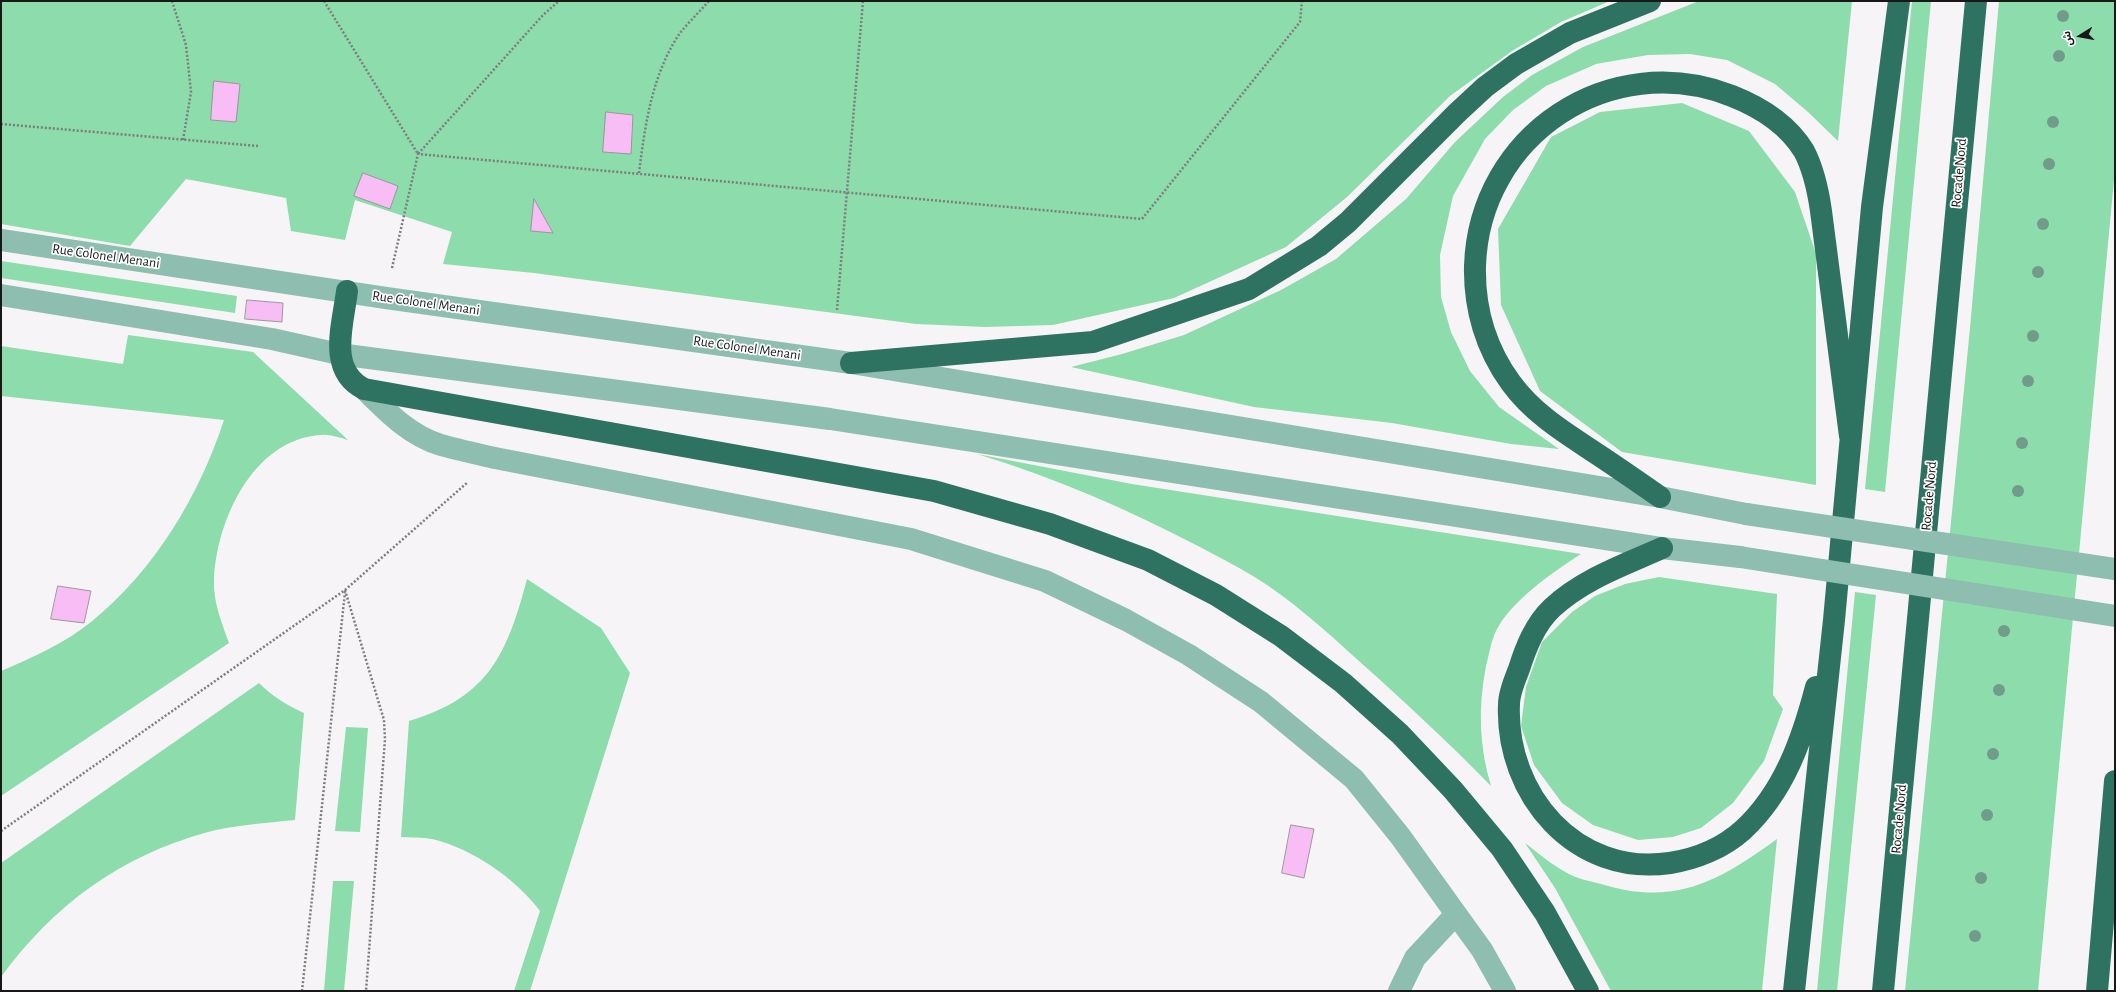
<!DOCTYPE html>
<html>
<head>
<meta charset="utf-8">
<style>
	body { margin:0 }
	#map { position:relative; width:2116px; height:992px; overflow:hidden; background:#f7f4f7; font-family:"Alegreya Sans","Noto Sans Arabic",sans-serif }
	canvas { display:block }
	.frame { position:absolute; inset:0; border:2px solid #191819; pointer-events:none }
	.north { position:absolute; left:2060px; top:16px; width:40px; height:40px; -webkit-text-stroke:3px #fff; paint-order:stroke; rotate:259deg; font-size:11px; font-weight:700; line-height:16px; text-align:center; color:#191819 }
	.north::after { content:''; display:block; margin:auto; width:14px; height:18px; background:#191819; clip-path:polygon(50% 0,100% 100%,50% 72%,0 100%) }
</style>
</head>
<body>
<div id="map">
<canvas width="2116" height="992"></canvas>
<div class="frame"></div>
<div class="north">ش</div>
</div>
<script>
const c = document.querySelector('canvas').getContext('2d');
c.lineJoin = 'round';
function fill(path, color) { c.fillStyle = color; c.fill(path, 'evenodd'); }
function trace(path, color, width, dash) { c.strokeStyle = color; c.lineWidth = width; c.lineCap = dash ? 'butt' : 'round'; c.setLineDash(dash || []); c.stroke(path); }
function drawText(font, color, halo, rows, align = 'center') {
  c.font = font + ' "Alegreya Sans",sans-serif'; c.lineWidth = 3.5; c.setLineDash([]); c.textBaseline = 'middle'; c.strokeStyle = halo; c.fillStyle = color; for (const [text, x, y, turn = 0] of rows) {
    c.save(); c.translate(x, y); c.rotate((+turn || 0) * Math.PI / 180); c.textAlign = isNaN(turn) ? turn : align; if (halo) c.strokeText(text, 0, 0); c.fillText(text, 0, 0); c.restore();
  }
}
const green = new Path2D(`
	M1,1H1610L1561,22L1512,51L1450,96L1347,197L1286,247L1174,298L1053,325L985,327L916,324L534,273L443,264L452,232L355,200L345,240L291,231L286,198L186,179L130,246L1,224Z
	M1699,1H1852L1838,141L1808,112L1775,84L1727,60L1690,54L1648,55L1596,64L1546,86L1513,110L1485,139L1453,196L1440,255L1441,297L1451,332L1470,371L1499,407L1559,449L1511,444L1392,423L1254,407L1071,367L1122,354L1184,335L1281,290L1336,259L1406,199L1455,142L1503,97L1532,75L1583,47Z
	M1912,1H1931L1885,492L1865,489Z
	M1999,1H2115V169L2038,991H1905L1970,328Z
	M1682,103L1749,131L1795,192L1816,254V485L1622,452L1540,391L1501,305L1498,229L1551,137L1600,112Z
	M1,261L237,296L235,313L1,278Z
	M128,335L253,352L348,440C340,438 330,434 321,435C253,439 216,521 214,581C213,601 222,624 229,643L1,796V671C32,658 65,643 91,622C155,570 199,496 224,420L1,396V346L123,364Z
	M977,454L1132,484L1581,554C1553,572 1511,601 1496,631C1491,641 1489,655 1486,666C1478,707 1479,746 1491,786C1449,743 1405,702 1360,662C1326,631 1292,600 1253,576C1235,565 1215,555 1196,545C1125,508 1053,477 977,454Z
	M1659,577L1777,594L1773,695L1783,709L1764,761L1733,803L1701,828L1673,837L1638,840L1593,825L1562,803L1534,765L1521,726L1526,687L1542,642L1572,612L1595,596L1625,584Z
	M527,579L601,628L630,673L530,991H514L540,911C515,878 473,849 432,839C422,837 411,838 401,837L409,721C489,697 507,654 527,579Z
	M1855,592L1876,595L1837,991H1817Z
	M259,683C273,697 287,705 304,713L295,820C266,823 236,825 208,832C120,856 54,905 1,977V863Z
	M346,727L368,728L360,832L335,831Z
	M1777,839L1762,991H1611L1555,888L1525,843C1538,853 1552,865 1567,873C1577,879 1590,881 1601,884C1675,907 1719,881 1777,839Z
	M333,881H354L344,991H324Z`);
const building = new Path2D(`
	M214,81L240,84L236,122L211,120Z
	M606,112L633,115L631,154L603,152Z
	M363,173L398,186L390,209L354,196Z
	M534,199L553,233L531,231Z
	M247,300L283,303L282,322L245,319Z
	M58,586L91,591L84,623L51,619Z
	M1291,825L1314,829L1304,878L1282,873Z`);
const path = new Path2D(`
	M172,1L186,45L191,92L183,140
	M324,1L418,154L543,15L559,1
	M1,124L258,146
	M639,173C645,125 652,74 680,33C689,22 700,11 709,1
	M392,268L418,154L1142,219L1300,22L1302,1
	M837,310L863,1
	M345,590L384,720L385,739L366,991
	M1,831L345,590L468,482
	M302,991L345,592`);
const minor = new Path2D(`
	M1,240L386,298L851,363L1660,497L1746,514
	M1,295L272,339L339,354L830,419L1662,548L1740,557
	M364,389C386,411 410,436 441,445C459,450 477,454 495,458L911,539L1045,581L1126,620L1189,655L1261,702L1354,779L1400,836L1456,914L1482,950L1505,991
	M1399,991L1415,958L1456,914`);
const highway = new Path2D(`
	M347,291C343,325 327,370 364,389L934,491L1050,524L1148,560L1216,595L1281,636L1343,683L1400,734L1453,790L1502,849L1545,913L1588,991
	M851,363L1093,342L1249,289L1319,246L1348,222L1457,113L1485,87L1516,64L1570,33L1650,1
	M1660,497C1637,481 1614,465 1591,450C1562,431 1532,412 1511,383C1486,349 1474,308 1475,266C1479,135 1610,48 1732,96C1760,107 1788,125 1804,151C1814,170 1818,190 1821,211L1850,436
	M1662,548C1624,565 1583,579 1552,608C1535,624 1526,647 1519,669C1515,679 1509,693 1509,704C1505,795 1576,877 1670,863C1696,859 1723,848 1743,830C1784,792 1802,740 1816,687
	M1794,991L1834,620L1872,207L1899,1
	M1883,991L1976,1
	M2097,991L2115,781`);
const minorBridge = new Path2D(`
	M1746,514L2115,569
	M1740,557L2115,616`);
const trees = [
	[2063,16],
	[2059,56],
	[2053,122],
	[2049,164],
	[2043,224],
	[2038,272],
	[2033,336],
	[2028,381],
	[2022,443],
	[2018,491],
	[2004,631],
	[1999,690],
	[1993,754],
	[1987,815],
	[1981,878],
	[1975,936]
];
const streetNames = [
	["Rocade Nord",1959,173,-85],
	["Rue Colonel Menani",106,256,8],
	["Rue Colonel Menani",426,303,8],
	["Rue Colonel Menani",747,348,8],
	["Rocade Nord",1929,496,-85],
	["Rocade Nord",1899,819,-85]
];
fill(green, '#8ddcab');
fill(building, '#f9bdf5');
trace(building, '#9a9799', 1);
trace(path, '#7e7c7e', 2.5, [2, 2]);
trace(minor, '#8dbeaf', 22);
trace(highway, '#2e7361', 22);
trace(minorBridge, '#8dbeaf', 22);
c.fillStyle = '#729c8a';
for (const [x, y] of trees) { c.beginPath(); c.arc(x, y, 6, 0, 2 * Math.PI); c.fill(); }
drawText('14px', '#191819', '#fff', streetNames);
</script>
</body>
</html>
